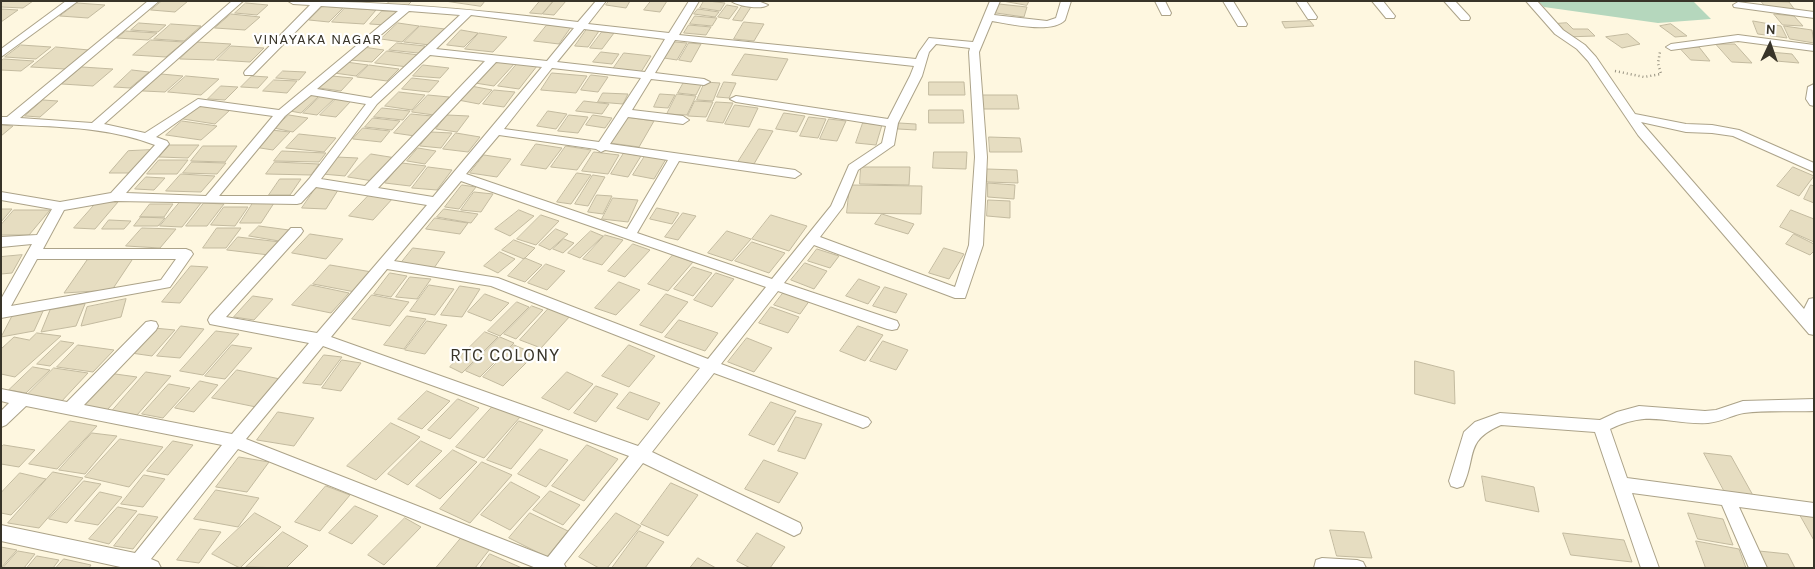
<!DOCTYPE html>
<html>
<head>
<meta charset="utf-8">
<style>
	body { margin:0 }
	#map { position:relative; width:1815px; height:569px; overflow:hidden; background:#fef7e0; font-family:Karla,sans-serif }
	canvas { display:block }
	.frame { position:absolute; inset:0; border:2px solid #383429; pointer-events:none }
	.north { position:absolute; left:1745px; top:20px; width:50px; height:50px; -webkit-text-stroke:4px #fff; paint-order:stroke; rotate:3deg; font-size:14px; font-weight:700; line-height:20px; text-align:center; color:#383429 }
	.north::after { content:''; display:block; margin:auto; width:18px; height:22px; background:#383429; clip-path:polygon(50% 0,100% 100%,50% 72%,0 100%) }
</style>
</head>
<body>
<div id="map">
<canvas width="1815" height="569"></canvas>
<div class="frame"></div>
<div class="north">N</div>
</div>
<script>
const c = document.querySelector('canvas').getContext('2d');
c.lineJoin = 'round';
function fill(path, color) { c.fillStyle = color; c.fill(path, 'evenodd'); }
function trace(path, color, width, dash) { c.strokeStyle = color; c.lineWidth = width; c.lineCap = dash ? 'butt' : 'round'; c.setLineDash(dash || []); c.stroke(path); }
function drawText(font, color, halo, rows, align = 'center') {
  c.font = font + ' Karla,sans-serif'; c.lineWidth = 4.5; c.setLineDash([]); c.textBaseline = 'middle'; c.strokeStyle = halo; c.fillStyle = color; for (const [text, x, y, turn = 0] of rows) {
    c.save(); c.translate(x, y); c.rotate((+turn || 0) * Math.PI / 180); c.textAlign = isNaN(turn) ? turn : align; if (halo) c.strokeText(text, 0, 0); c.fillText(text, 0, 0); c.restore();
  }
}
const green = new Path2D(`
	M1538,1H1693L1711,19L1658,23L1544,7Z`);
const building = new Path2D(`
	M1,1H33L23,8L1,7Z
	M162,1H188L175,12L151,10Z
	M390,1H412L407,6L387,4Z
	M445,1H485L481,6Z
	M540,1H553L542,14L530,13Z
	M554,1H566L554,15L543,14Z
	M609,1H630L626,8L606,5Z
	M651,1H667L660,12L644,10Z
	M704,1H708L725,3L720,11L700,8Z
	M1003,1H1029L1027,5Z
	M1761,1L1789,2L1795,10L1766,7Z
	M77,3L105,5L88,18L60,16Z
	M246,3L268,5L257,15L235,13Z
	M999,4L1027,7L1024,17L996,13Z
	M727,5L738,7L729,19L718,17Z
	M323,6L343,8L329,22L309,20Z
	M742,6L751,7L742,21L733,20Z
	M345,8L376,10L364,24L332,22Z
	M1,9L18,10L1,22Z
	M698,9L719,12L715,17L694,14Z
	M382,11H397L385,25L370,24Z
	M231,14L260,17L245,30L215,28Z
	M1774,14L1794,16L1803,26L1783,25Z
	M695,16L717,18L712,26L690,24Z
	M1310,21L1314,26L1285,28L1282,22Z
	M1753,21L1781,26L1787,38L1758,34Z
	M744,22L764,24L754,41L734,39Z
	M139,23L166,25L158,32L131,30Z
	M398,23L419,26L402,42L381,39Z
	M1567,23L1573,29H1588L1595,36L1566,37L1553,24Z
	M171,24L201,26L184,41L154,39Z
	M1671,24L1687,36L1675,37L1660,26Z
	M547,25L571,27L559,44L534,41Z
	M689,25L711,27L706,35L684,33Z
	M420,26L445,29L430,45L404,42Z
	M1784,26L1812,30L1814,43L1790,39Z
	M587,29L599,31L588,47L575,46Z
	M461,30L478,33L464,47L447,45Z
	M126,31L157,33L148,40L117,38Z
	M602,32L614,33L602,49L590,48Z
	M479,33L507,37L493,52L465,49Z
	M1628,34L1640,44L1622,48L1606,37Z
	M151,40L184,42L166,57L133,55Z
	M197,42L231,44L214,60L180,59Z
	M675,42L687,43L677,60L664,58Z
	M397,43L425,46L418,53L389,50Z
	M689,43L701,44L691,62L679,60Z
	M1716,44H1735L1752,63L1732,62Z
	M21,45L51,47L36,59L5,57Z
	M231,46L264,48L250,62L217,60Z
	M56,47L89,50L65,69L31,67Z
	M363,47L384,50L372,62L350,60Z
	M1679,47H1699L1710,61L1691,60Z
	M387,51L419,55L408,67L375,63Z
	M601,52L619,54L612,64L593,62Z
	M1770,52L1792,54L1799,63L1776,61Z
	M624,53L651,56L641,72L613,69Z
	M745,54L788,59L777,80L732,75Z
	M4,59L34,61L21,71L1,70V61Z
	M496,60L515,63L494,86L475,83Z
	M346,62L368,65L356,76L334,73Z
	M517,64L537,66L519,89L498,86Z
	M369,65L399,69L387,81L357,77Z
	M423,65L449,68L440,78L413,76Z
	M82,67L113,69L93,86L62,84Z
	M132,70L149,72L130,88L114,87Z
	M283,71L306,72L299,80L276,78Z
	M552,73L587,76L576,93L541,90Z
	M161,74L183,76L165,92L143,91Z
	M591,75L608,77L598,92L581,90Z
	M186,76L219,79L201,95L168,92Z
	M252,76L268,77L258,88L241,87Z
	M332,76L353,78L341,91L319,88Z
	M412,78L439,81L429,92L402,89Z
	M274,80L297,81L287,93L263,91Z
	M684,82L702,83L696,95L678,93Z
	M705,82L720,83L713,101L697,100Z
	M724,82L736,83L729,98L717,97Z
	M929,82H964L965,95H929Z
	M221,86L238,87L225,100L208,99Z
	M471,86L492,90L479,104L458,100Z
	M494,90L515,92L504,107L483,104Z
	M399,92L425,95L412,110L385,106Z
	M603,93L628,94L623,104L598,102Z
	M309,94L319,96L301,113L290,111Z
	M660,94L675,95L668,108L654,107Z
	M677,94L696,96L687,115L667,114Z
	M428,95L449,97L434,115L412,112Z
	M982,95H1017L1019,109H984Z
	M321,96L335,98L317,115L303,113Z
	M336,99L351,101L336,117L320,115Z
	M43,100L58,101L40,117L25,116Z
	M584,101L609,104L602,114L576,111Z
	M695,101L713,102L706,117L688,116Z
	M716,102L733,103L723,123L707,121Z
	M735,105L758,108L749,127L725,124Z
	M199,106L230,110L215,124L183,119Z
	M382,108L410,111L403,120L374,117Z
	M929,110H963L964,123H929Z
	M548,111L567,114L556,129L537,126Z
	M784,113L805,116L797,132L776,129Z
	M411,114L432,116L415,136L394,133Z
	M289,115L308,118L293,132L274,128Z
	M447,115L469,116L457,132L436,129Z
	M569,115L588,117L578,133L558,131Z
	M593,115L612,118L605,128L586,125Z
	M626,117L654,121L639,147L610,143Z
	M809,117L826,119L818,138L800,136Z
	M373,118L400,121L392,130L365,127Z
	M829,119L846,121L837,141L820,139Z
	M182,121L217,126L201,140L166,135Z
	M863,123L882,125L876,145L856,143Z
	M899,123L916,124V130L898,129Z
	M1,125L13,126L1,136Z
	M363,128L390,131L381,142L353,139Z
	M759,129L773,131L754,164L738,162Z
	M271,130L290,132L273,150L254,147Z
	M431,132L452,133L441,148L420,146Z
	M456,133L480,137L468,152L443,149Z
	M299,134L336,138L324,152L286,148Z
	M989,137L1020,138L1022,152H990Z
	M536,144L562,148L546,169L521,165Z
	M170,145H199L188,158L159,157Z
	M203,146H237L225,162L191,161Z
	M566,146L591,150L577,170L551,167Z
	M418,148L436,151L425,164L407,161Z
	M150,150L132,173H109L128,151Z
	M282,151L326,153L319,162L274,161Z
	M594,152L619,155L608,174L582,171Z
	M934,152H967L966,169L933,168Z
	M624,153L641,156L628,177L611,174Z
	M371,154L396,158L373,181L348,177Z
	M484,155L511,159L497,177L470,173Z
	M645,156L666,159L654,179L633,175Z
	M336,157L358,158L345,176L322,174Z
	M159,160H188L177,174H147Z
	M192,162L226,163L217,174L183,173Z
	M275,162L319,164L311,175L266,174Z
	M402,163L426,166L410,186L385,183Z
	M428,167L452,170L437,190L412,188Z
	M861,167H910L909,185L860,184Z
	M1793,167L1814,176L1799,196L1777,186Z
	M987,169L1017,170L1018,183L987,182Z
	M577,173L591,175L571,204L557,202Z
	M181,174L215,176L201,192L166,191Z
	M593,175L605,177L588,206L575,204Z
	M146,177L165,178L154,190L135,189Z
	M280,179H301L290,195H269Z
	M988,183L1015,185L1014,199L988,197Z
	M462,185L476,187L459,209L445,207Z
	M850,185L922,186L921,214L847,213Z
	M1811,185L1814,186V203L1804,199Z
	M317,186L340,187L326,209L302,208Z
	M474,192L493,194L481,212L461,210Z
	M371,193L394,197L373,220L349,216Z
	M597,195L612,196L603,214L588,212Z
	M613,198L638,200L628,222L602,219Z
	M988,200L1010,201V218L987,216Z
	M97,202H118L95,229L74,228Z
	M180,202L201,203L182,227L160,226Z
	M204,203L224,204L207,226H186Z
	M253,203H274L261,223H240Z
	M150,204H173L164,217H140Z
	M224,207H248L235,226L211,225Z
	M657,208L679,213L672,224L650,219Z
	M1,209H12L1,222Z
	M444,209L478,214L471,223L437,217Z
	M14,210H50L29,235H1V225Z
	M519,210L534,216L510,236L495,229Z
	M1791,210L1814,219V242L1780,227Z
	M683,213L696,216L678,240L665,237Z
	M882,214L914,224L908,234L875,224Z
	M541,215L559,221L536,245L517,239Z
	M771,215L807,226L789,251L752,239Z
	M141,217L165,218L158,226H134Z
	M435,218L468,223L460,234L426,229Z
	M109,220L131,221L124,229H102Z
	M259,226L289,230L279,241L249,236Z
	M142,228L176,229L160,248L126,246Z
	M217,228H241L226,248H203Z
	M556,229L568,234L550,250L539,245Z
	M591,231L603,236L580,258L568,253Z
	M727,231L751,239L732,261L708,253Z
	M310,234L343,239L326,259L292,253Z
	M1794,234L1814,244V251L1810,255L1786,244Z
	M605,235L623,240L602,265L583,259Z
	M238,237L280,242L269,255L227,250Z
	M564,239L574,243L563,253L553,249Z
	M514,240L535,248L524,259L502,250Z
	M752,242L785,253L769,273L735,261Z
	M633,244L650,250L625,277L608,271Z
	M413,248L445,252L434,268L401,263Z
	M944,248L964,254L949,279L929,273Z
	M817,249L839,256L830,268L808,261Z
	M500,252L515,259L498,273L484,266Z
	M22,255L12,273L1,274V257Z
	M673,255L693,262L668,291L648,284Z
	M134,257L112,290L64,293L87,260Z
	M525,258L542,265L525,282L508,276Z
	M805,263L827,271L814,289L791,280Z
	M546,264L565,271L547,290L528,283Z
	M330,265L372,272L355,292L313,284Z
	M191,266L208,267L180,303L162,302Z
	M693,267L712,273L693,296L674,289Z
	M390,273L407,276L391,297L374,294Z
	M716,273L734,279L712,307L694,300Z
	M410,277L431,279L417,299L396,297Z
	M859,279L880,287L868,304L846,296Z
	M619,282L640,290L616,315L595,308Z
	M311,285L349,293L331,313L292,305Z
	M429,285L454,289L435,315L410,311Z
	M460,286L480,289L462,317L441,315Z
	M885,287L907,294L896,313L873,306Z
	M784,292L810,300L800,314L774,305Z
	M485,294L509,303L491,321L468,312Z
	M666,294L688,302L662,333L640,325Z
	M372,295L409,302L390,326L352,319Z
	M253,296L273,299L254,320L234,317Z
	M126,299L121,317L81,326L87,307Z
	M517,302L529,307L500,336L488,331Z
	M85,304L76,326L41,332L50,310Z
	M532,306L543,310L516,339L504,334Z
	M550,307L571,315L541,348L520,340Z
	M771,307L799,317L788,333L759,323Z
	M44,309L34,331L1,337L13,314Z
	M407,316L426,319L404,349L384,345Z
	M679,320L718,333L705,351L665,337Z
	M427,321L447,325L425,354L405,350Z
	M181,326L204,329L180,358L157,356Z
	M858,326L883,335L865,361L840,351Z
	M154,328L175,330L152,356L131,353Z
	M216,331L239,334L203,375L180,371Z
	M485,332L498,337L462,373L450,367Z
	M37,333L61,336L15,377L1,374V349L14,337L29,340Z
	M500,337L514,343L480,377L466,371Z
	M747,338L772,348L754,372L728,362Z
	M61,341L74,343L50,366L37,364Z
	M883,341L908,350L896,370L870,361Z
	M78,345L114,350L93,372L57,367Z
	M232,345L252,348L225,379L205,376Z
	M514,345L535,354L503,386L483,377Z
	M629,345L655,356L629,387L602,376Z
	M324,355L342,357L321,385L303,383Z
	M342,360L361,363L341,391L322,388Z
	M1415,361L1454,371L1455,404L1415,394Z
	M33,367L50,370L26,393L9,390Z
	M54,368L88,373L60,403L25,397Z
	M237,370L280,379L256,407L212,398Z
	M146,372L171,376L137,415L112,411Z
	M567,372L593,384L569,410L542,398Z
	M108,373L137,377L107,410L77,405Z
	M200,381L218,385L194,412L175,408Z
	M169,384L190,388L163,418L142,414Z
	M596,386L618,394L596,422L574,413Z
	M427,391L450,401L422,429L398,419Z
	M630,392L660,403L648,420L617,408Z
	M458,399L479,408L450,439L428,430Z
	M771,402L796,411L774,445L749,435Z
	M494,405L521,416L484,458L456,447Z
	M278,412L314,418L294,446L257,440Z
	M796,417L822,424L805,459L778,451Z
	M70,421L97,426L57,469L29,464Z
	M519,421L543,430L511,469L487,460Z
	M391,423L420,437L376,480L347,466Z
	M92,433L117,436L85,474L59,470Z
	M120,439L163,447L129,487L85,477Z
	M173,441L193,445L168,475L147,471Z
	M421,441L442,451L408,485L388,474Z
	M4,445L35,450L19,467L1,464V447Z
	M587,445L618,459L584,501L552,486Z
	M540,449L568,460L546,487L518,474Z
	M453,450L477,462L440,499L416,486Z
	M1704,453L1731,456L1755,499L1727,496Z
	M239,457L269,462L247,492L216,487Z
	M764,460L798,473L779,503L745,489Z
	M482,462L512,475L470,523L440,509Z
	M53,472L83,478L39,528L8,523Z
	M20,473L46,479L11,515L1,513V493Z
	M144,475L165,479L143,507L121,504Z
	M1482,476L1534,487L1539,512L1486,501Z
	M84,481L101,484L67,523L49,519Z
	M511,482L540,497L510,530L481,515Z
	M671,483L698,495L668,536L641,524Z
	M326,486L350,495L320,531L295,522Z
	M216,490L259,498L238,527L194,519Z
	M550,491L580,505L563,525L533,510Z
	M100,492L122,497L98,525L75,521Z
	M355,506L378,516L352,544L329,533Z
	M118,507L137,511L109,544L89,539Z
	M255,513L281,527L240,568L212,554Z
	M530,513L568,531L547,557L509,538Z
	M616,513L641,526L607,568H599L579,557Z
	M1688,513L1723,519L1733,545L1698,539Z
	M1799,513L1814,514V540Z
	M139,514L158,517L133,549L114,546Z
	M405,518L421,527L384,565L368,555Z
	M200,529L221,532L199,563L177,560Z
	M1330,530L1364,532L1372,558L1337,556Z
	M639,531L664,542L645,568H612Z
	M283,532L308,546L286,568L246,567Z
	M757,533L785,547L770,568H750L737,561Z
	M1563,533L1624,540L1632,562L1571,555Z
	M462,537L490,549L475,568H436Z
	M1696,541L1739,549L1746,568H1706Z
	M1,547L17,550L1,568Z
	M18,551L35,554L24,568H3Z
	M1759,551L1788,554L1795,568H1767Z
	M490,554L522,568H480Z
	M37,556L59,560L53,568H27Z
	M698,558L716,568H690Z
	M64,559L91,565L89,568H56Z`);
const path = new Path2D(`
	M1615,71L1644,77L1661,74L1658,63L1660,52`);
const minor = new Path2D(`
	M66,1H78L1,57V49Z
	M148,1H159L20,118L92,123L232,1H243L104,124L145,133L198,99L279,110L398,11L321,6L253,75H245L244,73L245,71L310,5L293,4L288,1C386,1 482,10 578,22L596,1H606L588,24L669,33L689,1H699L679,35L916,59L919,52L929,38L973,42L990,1H1000L994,15L1047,21L1056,18L1061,1H1071L1065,20C1052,34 1009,24 992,21L979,52L987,157L983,245L965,298H955L814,245L784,283L897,321L899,325L897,329L892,330L887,329L778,291L721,364L868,418L871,422L868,426L863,428L858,426L714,373L652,452L800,523L802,528L800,533L794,536L788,533L643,463L564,564L566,568H536L238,449L151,559L158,562L161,568H125L1,541V525L135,553L222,445L26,406L6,425L1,427V411L9,403L1,401V389L67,402L146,322L151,321L156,322L158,326L156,330L84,405L232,434L309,343L215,325L210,324L208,320L210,316L291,228H301L303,231L301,234L226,317L317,333L427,205L316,187L301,203L297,204L115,201L64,210L43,249H186L191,251L193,254L170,287L1,318V299L32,244L1,247V237L37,235L52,209L1,200V192L60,202L111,193L155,145C106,126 53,127 1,124V117H7ZM409,11L460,15L371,98L317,89ZM471,15L574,28L547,61L436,49ZM584,29L665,39L645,72L557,62ZM675,40L914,66L910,76L888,119L736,96L730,99L736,102L886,126L882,143L849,165L831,206L772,279L637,233L679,161L795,178L801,174L795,170L610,144L628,117L683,124L689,120L683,116L632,110L651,79L704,85L710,82L704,79L655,73ZM936,44L970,48L969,52L975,157L969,245L955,287L820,237L843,207L858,170L894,145L898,123L922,76L929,52ZM430,55L485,61L365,186L321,179L377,104ZM496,62L542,67L433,197L378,188ZM552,68L641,78L599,142L504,129ZM311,95L366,104L309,179L294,196H219L285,116ZM200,106L273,116L206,196L126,193L169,144L167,141L156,137ZM499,135L596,149L601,152L605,150L668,160L627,229L466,174ZM461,181L766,287L708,359L498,278L394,261ZM37,259H176L161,280L11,306ZM387,269L491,286L700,368L638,446L331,337ZM323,346L629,456L548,557L246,439Z
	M731,1H758L768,5C761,10 738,6 731,1Z
	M1155,1H1165L1171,13L1170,15H1162Z
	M1223,1H1233L1247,24L1246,26H1238Z
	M1296,1H1306L1317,17L1316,19H1308Z
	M1372,1H1383L1395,16L1394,18H1386Z
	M1444,1H1455L1469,16L1470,18L1469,20H1461Z
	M1526,1H1537L1563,30L1585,45L1596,57L1635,114L1686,124L1712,125L1739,130L1814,163V172L1733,136L1712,133L1686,132L1641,122L1804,309L1809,299L1814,298V335L1809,334L1638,135L1588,61L1577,49L1555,34Z
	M1738,2L1814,12V18L1734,7L1733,5Z
	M1738,35L1814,45V51L1738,41L1671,50L1666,47L1671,44Z
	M1814,84V106L1810,105L1806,99L1808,87Z
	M1814,399V411C1791,412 1767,410 1744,413C1732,415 1721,422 1708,423C1667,425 1652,409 1610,429L1627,478L1814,503V517L1739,507L1767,568H1749L1722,505L1632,493L1659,568H1641L1595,432L1501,425C1464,441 1477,456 1463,486L1457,488L1451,486L1449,481L1464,432L1475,422L1500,413L1600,420L1617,412L1639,406L1705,411L1716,410L1743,401Z
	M1322,558L1357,560L1363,562L1366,568H1314L1316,560Z`);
const farNeighbourhoodnames = [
	["VINAYAKA NAGAR",318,40]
];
const neighbourhoodNames = [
	["RTC COLONY",505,356]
];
fill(green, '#b5d7bd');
fill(building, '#e6ddc1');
trace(building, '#c3ba9f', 1);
trace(minor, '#aca389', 2);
trace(path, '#979281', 2.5, [1, 3]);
fill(minor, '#fff');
c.letterSpacing = '1px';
drawText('15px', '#383429', '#fff', farNeighbourhoodnames);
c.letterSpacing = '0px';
c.letterSpacing = '1px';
drawText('18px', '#383429', '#fff', neighbourhoodNames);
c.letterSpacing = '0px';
</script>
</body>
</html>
